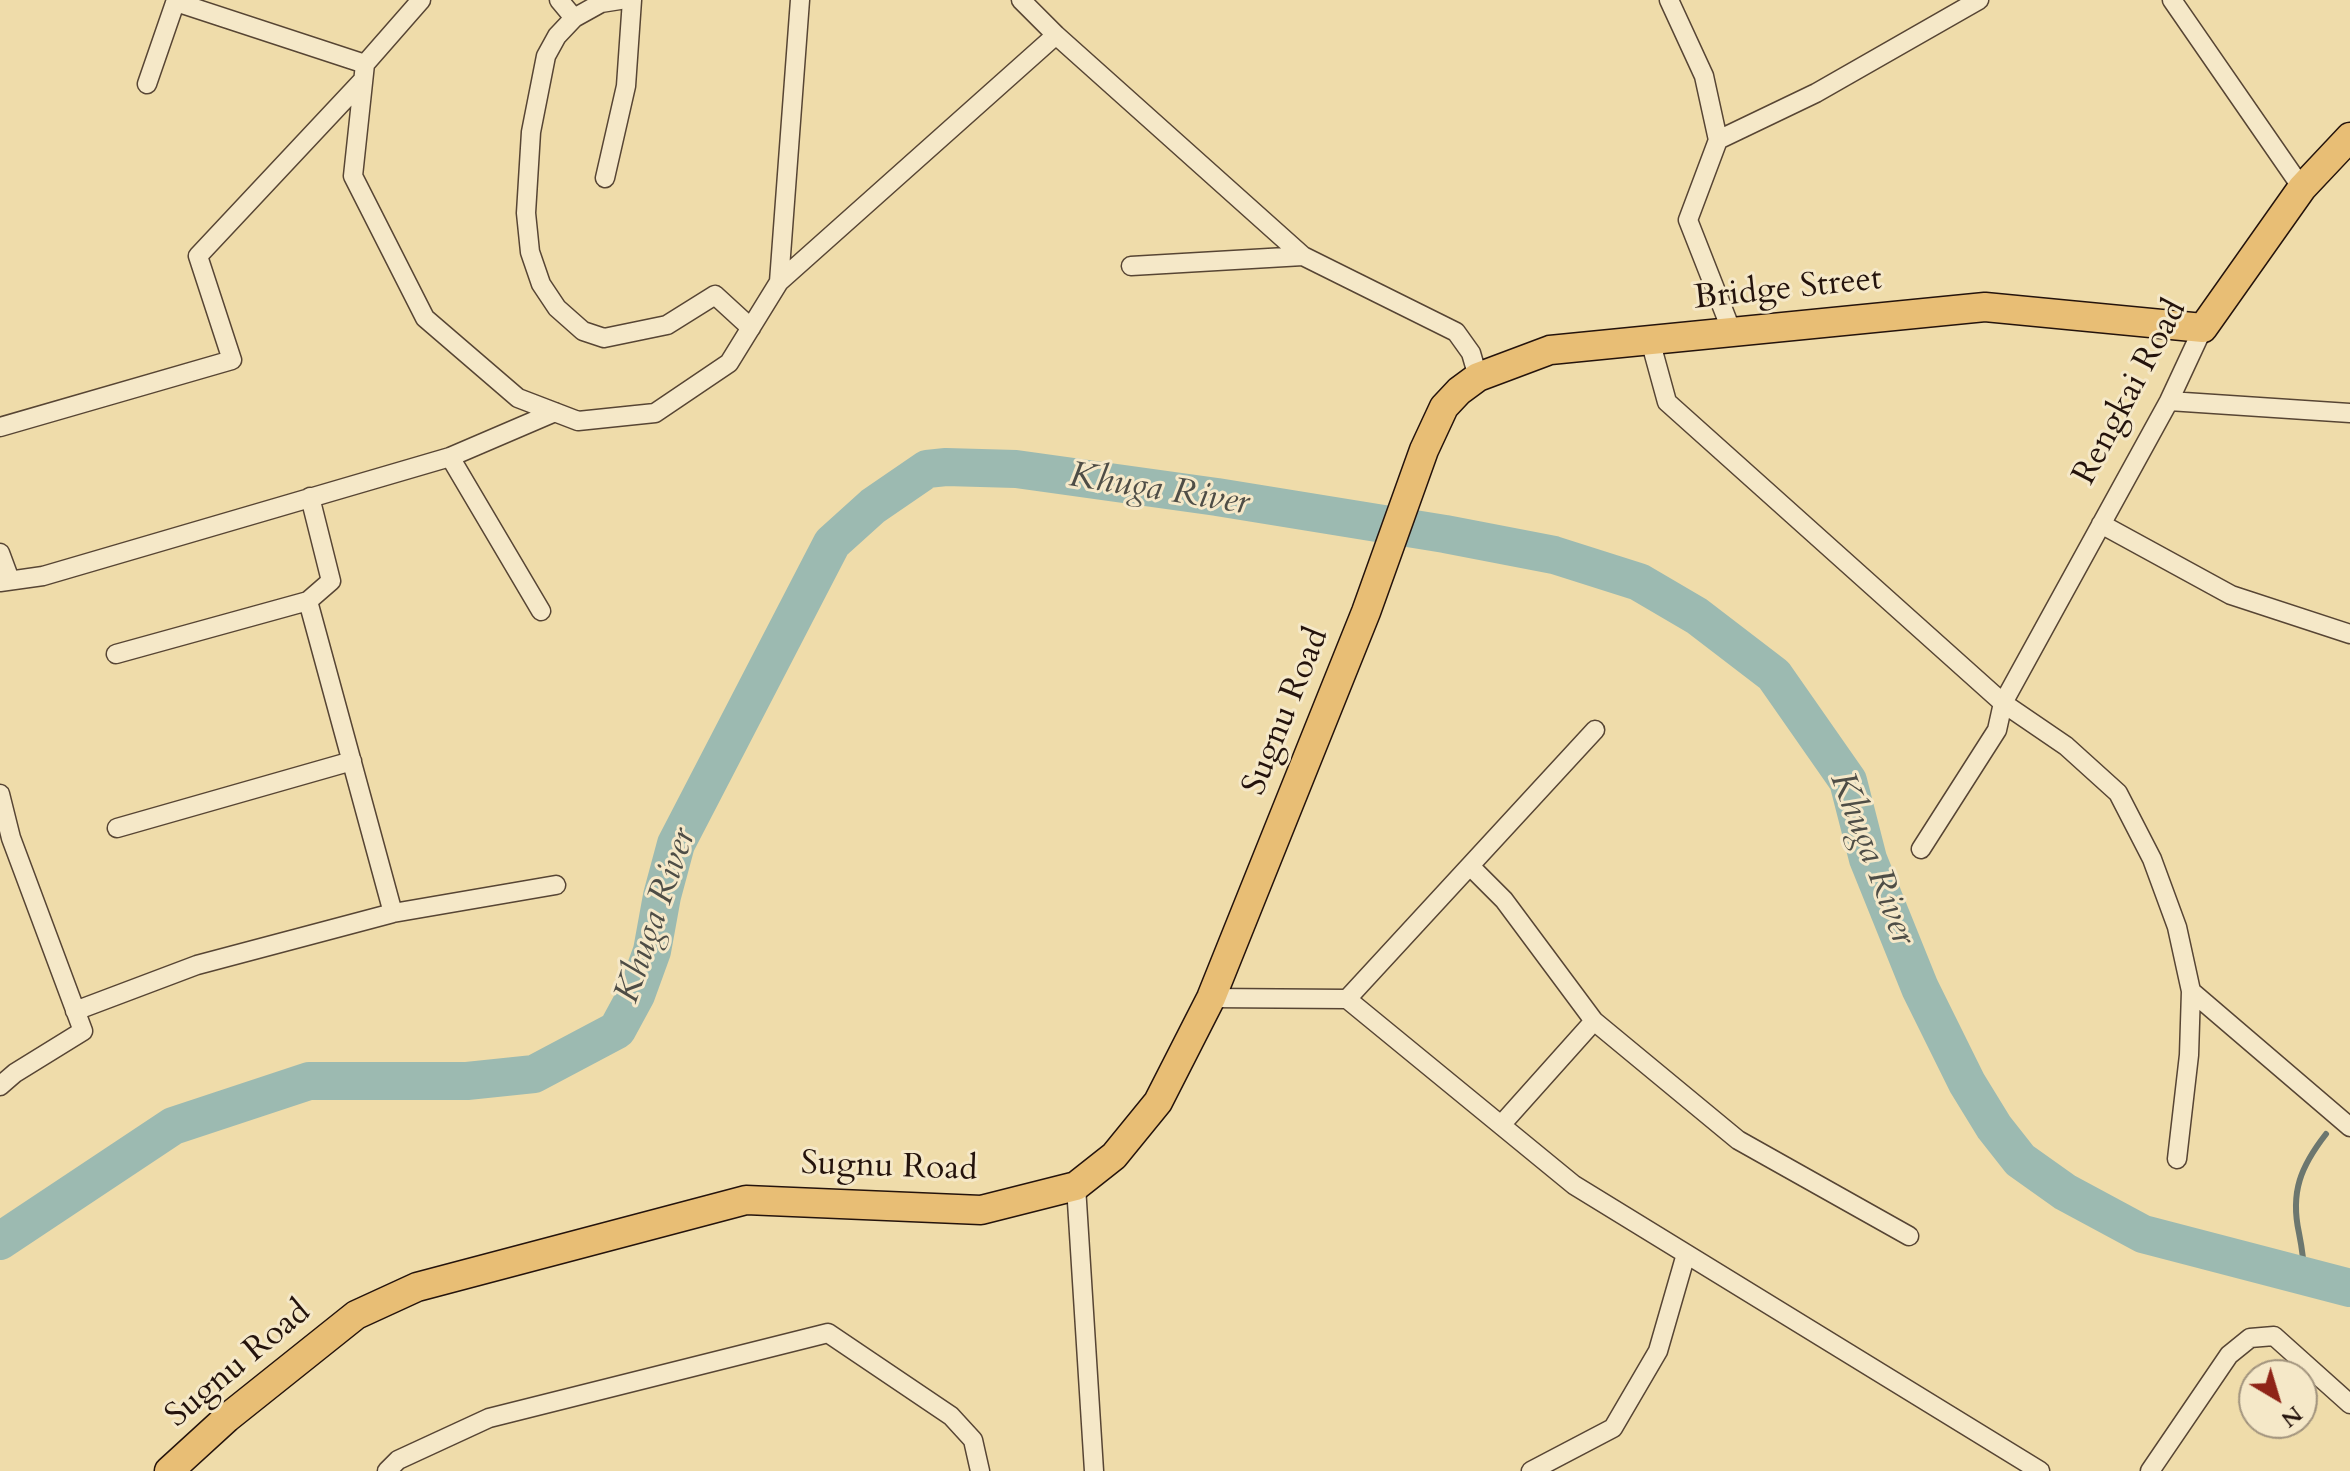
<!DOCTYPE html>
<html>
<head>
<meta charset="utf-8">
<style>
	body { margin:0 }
	#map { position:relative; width:2350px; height:1471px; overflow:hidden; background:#efdcaa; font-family:Cardo,serif }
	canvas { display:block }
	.north { position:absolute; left:2238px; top:1359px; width:80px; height:80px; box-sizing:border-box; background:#f5e8c8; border:2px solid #a1937d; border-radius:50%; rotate:142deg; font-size:22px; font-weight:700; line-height:32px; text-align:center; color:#24130c }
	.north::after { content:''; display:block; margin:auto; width:28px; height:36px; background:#8f2418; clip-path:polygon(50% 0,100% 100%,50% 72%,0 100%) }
</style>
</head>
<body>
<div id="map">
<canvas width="2350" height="1471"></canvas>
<div class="north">N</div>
</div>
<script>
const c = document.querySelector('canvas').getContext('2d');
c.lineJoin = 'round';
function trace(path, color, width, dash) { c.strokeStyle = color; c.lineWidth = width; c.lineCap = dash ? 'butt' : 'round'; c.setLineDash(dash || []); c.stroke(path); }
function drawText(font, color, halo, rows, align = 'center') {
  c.font = font + ' Cardo,serif'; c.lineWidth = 6; c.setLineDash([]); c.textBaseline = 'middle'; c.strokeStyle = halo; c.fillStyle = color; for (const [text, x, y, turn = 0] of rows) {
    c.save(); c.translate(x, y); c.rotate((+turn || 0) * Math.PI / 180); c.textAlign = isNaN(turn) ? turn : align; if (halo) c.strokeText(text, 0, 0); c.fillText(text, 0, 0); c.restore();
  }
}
const stream = new Path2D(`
	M2304,1276C2304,1260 2302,1248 2299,1233C2290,1192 2301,1166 2326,1134`);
const river = new Path2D(`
	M0,1241L173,1126L309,1081H467L534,1074L617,1030L636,995L652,951L662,896L676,844L832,543L873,506L927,469L946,467L1016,469L1217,497L1445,534L1554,555L1639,582L1697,616L1774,675L1848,781L1868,859L1920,988L1967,1083L1994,1127L2020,1160L2065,1192L2143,1234L2350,1288`);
const street = new Path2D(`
	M421,0L365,64L353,176L425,318L518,398L578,421L655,413L729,363L779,282L1056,35
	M559,0L574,18
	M620,0L601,3L574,18L557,36L546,56L531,132L526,213L530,252L541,284L557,308L583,331L604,338L667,325L715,295L751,328
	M1021,0L1056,35L1303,256L1456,332L1471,353L1478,377
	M1669,0L1704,76L1718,140L1688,220L1732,332
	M2172,0L2302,188
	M176,2L365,64
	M147,84L176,0
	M1718,140L1816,93L1979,0
	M605,178L626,86L632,0
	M1131,266L1303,256
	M779,282L800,0
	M1650,340L1667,402L2003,703L2066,746L2118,793L2152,859L2177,927L2191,991L2189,1055L2177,1159
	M2169,401L2350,413
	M0,427L232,360L198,256L363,80
	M450,457L541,611
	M310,497L331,581L308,601L393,913
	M2101,524L2231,595L2350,634
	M0,553L10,580
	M0,582L43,576L450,457L555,412
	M116,654L308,601
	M0,794L11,838L83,1031L15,1073L0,1086
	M117,828L352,761
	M1921,849L1997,730L2003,703L2169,401L2203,328
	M1470,866L1504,900L1594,1021L1738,1140L1909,1236
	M2191,991L2350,1127
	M1211,998L1347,999L1574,1185L2040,1471
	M1347,999L1595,730
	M75,1011L197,965L393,913L556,885
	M1501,1125L1594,1021
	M1076,1186L1094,1471
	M387,1471L398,1460L489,1418L828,1333L951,1416L973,1440L980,1471
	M1531,1471L1613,1428L1658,1351L1686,1254
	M2150,1471L2229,1355L2250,1338L2274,1336L2350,1404`);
const primary = new Path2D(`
	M169,1471L227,1418L356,1315L417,1287L746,1200L981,1210L1076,1186L1114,1156L1158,1102L1211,998L1366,612L1424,450L1444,407L1459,391L1478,377L1550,350L1985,307L2203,328L2302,188L2350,137`);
const streetNames = [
	["Bridge Street",1788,290,-6],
	["Rengkai Road",2131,393,-62],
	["Sugnu Road",1287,712,-68],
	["Sugnu Road",889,1168,2],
	["Sugnu Road",239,1365,-40]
];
const waterNames = [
	["Khuga River",1159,491,9],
	["Khuga River",1871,859,69],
	["Khuga River",657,916,-71]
];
trace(stream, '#6c776f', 6);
trace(river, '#9cbab1', 38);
trace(street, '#574534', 21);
trace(primary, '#24130c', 31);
trace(street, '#f5e8c8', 18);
trace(primary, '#e8be75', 28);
drawText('34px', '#24130c', '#f5e8c8', streetNames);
drawText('italic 36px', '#4e4d46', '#f5e8c8', waterNames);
</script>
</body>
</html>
